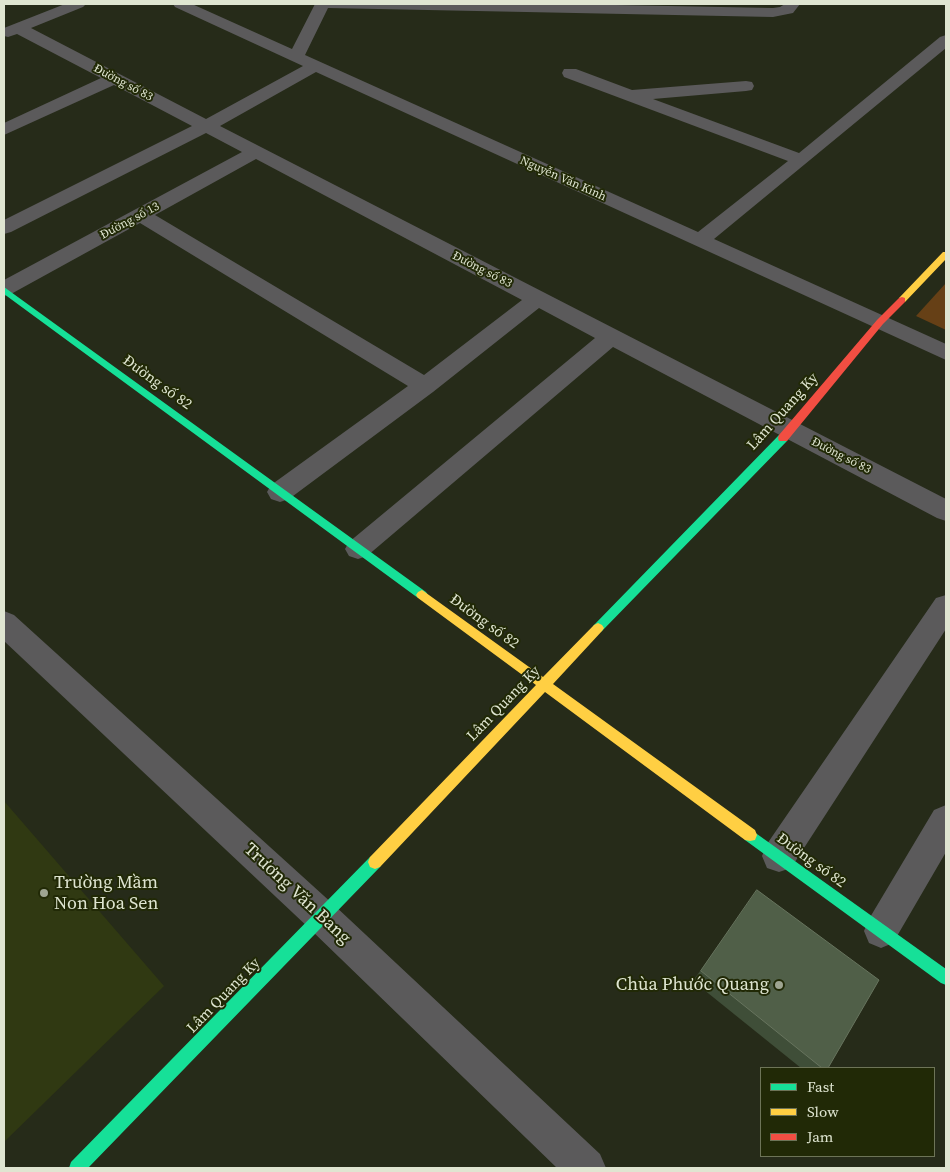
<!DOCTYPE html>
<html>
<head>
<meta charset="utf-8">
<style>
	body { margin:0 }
	#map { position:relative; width:950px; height:1172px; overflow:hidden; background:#262b19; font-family:"Source Serif 4",serif }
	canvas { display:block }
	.frame { position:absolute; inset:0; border:5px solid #dfe5d1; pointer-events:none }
	.legend { position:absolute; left:760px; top:1067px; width:175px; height:90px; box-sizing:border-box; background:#212906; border:1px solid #6d7457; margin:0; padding:6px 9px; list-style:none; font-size:15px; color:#dfe5d1 }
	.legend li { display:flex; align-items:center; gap:10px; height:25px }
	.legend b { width:25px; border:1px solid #6d7457 }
</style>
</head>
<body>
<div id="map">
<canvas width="950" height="1172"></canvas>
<div class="frame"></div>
<ul class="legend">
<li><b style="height:6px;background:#16e098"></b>Fast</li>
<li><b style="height:6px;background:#ffcf43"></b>Slow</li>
<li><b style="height:6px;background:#f24e42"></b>Jam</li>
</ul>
</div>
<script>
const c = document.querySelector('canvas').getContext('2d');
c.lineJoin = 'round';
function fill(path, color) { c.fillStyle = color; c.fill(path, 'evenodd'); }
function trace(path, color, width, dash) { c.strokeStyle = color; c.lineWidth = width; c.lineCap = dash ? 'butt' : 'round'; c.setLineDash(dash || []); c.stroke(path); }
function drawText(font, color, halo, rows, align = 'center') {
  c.font = font + ' "Source Serif 4",serif'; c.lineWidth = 4; c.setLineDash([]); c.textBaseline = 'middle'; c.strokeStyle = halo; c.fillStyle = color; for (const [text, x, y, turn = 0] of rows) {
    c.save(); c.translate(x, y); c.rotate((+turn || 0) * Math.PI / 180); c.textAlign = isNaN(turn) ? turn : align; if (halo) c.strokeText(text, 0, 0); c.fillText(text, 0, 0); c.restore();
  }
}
const built = new Path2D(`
	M4,801L164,986L4,1142Z`);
const green = new Path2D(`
	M946,283V330L916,316Z`);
const street = new Path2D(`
	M65,4H86L83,7L31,28L206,119L303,66L175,7L173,4H192L292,49L315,4H564L773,8L780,7L785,4H800L793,13L773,17L328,8L305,55L698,232L788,161L564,77L562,73L564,69H576L632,90L746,81L752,82L754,86L752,90L746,91L653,99L799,153L940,37L946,35V48L714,239L946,344V360L316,72L220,126L946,499V521L937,518L613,347L367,556L358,559L349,556L345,549L349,542L595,338L539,308L433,392L289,499L280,502L271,499L267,492L271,485L408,386L140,223L11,294L4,296V280L242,152L206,133L11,232L4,234V220L192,126L114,85L4,135V123L101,78L17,34L8,37L4,36V28ZM256,159L522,300L424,375L155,215Z
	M946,595V629L791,868L779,872L767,868L762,856L767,844L936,598Z
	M4,611L14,615L334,905L600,1154L606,1168H557L310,929L4,641Z
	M946,805V852L893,943L881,948L869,943L864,931L869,919L934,810Z`);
const fast = new Path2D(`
	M4,287L426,592L428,595L426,598H418L4,294Z
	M783,434L787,435L788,438L787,441L602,631L598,633L594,631L592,628L594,625L779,435Z
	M750,829L946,969V985L941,983L745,840L743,835L745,830Z
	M375,855L380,857L382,862L380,867L88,1168H69L71,1162L370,857Z`);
const slow = new Path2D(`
	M943,252H946V259L905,302H899V298Z
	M422,590L543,677L594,625L598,623L602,625L604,628L602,631L553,684L755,830L757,835L755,840L750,841L745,840L545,692L380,867L375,869L370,867L368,862L370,857L536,685L418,598L416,595L418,592Z`);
const jam = new Path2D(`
	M902,297L905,298V302L883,324L787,441H779L778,438L779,435L877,320L899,298Z`);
const wall = new Path2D(`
	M757,890L828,1068H801L693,981Z`);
const building = new Path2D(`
	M757,890L879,980L828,1068H822L701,971Z`);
const markers = [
	[44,893,5,"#9ea491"],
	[779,985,5,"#9ea491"]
];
const farStreetnames = [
	["Đường số 83",123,83,28],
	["Nguyễn Văn Kỉnh",563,179,24],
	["Đường số 13",130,221,-28],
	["Đường số 83",482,270,27],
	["Đường số 83",841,456,27]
];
const streetNames = [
	["Đường số 82",157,383,36],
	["Lâm Quang Ky",783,412,-48],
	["Đường số 82",484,622,36],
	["Lâm Quang Ky",504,704,-46],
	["Đường số 82",811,861,36],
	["Lâm Quang Ky",224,996,-46]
];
const nearPoinames = [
	["Trường Mầm",54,883],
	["Non Hoa Sen",54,904],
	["Chùa Phước Quang",769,985,"right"]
];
const nearStreetnames = [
	["Trương Văn Bang",297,894,43]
];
fill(built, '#303912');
fill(green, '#664016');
fill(street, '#5b5a5b');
fill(fast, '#16e098');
fill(slow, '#ffcf43');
fill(jam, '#f24e42');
fill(wall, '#3f4e38');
fill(building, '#505f48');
trace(building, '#67745e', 1);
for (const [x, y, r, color] of markers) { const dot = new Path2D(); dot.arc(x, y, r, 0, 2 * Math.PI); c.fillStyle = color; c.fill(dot); trace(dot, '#212906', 2); }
drawText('12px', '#dfe5d1', '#212906', farStreetnames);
drawText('15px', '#dfe5d1', '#212906', streetNames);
drawText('18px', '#dfe5d1', '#212906', nearPoinames, 'left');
drawText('18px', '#dfe5d1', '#212906', nearStreetnames);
</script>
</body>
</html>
